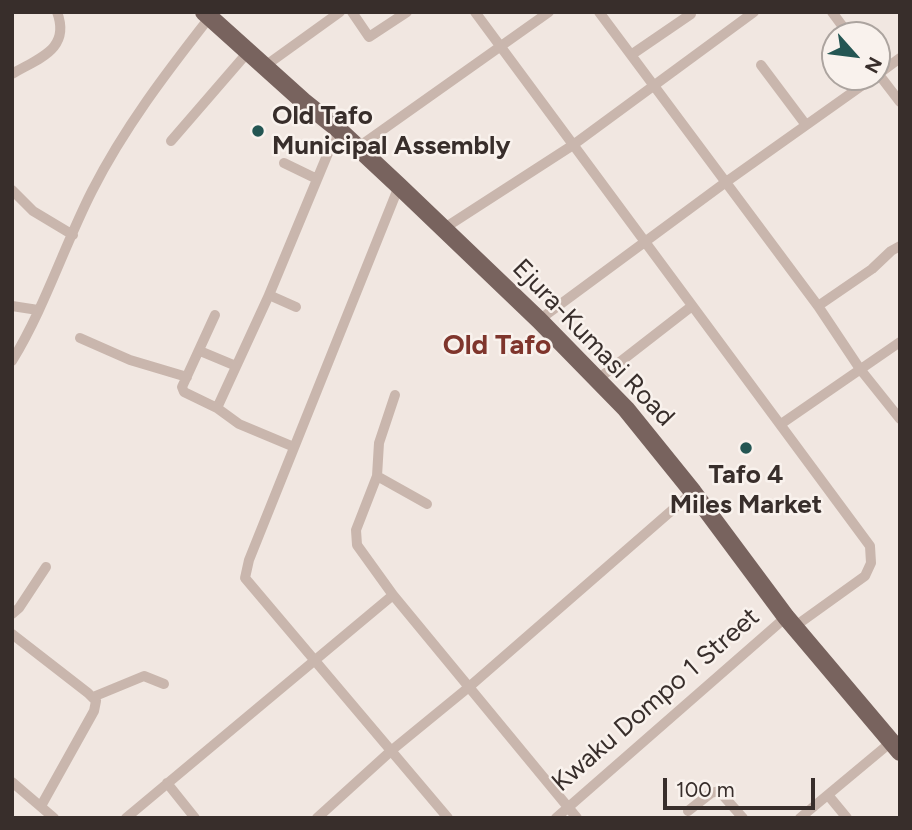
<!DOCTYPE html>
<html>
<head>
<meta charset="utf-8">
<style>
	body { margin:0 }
	#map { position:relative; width:912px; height:830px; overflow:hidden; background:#f1e7e1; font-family:Figtree,sans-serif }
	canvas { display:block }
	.frame { position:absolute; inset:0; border:14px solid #382e2b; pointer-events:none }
	.north { position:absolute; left:821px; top:21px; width:70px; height:70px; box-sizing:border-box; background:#f9f2ed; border:2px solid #aca49f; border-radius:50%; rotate:118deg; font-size:19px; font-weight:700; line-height:28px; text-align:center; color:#382e2b }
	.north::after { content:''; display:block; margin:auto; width:24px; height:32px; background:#245653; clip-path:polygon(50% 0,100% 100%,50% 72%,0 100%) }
	.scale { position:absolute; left:663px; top:778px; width:152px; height:32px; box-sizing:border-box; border:4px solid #382e2b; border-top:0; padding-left:9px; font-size:21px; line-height:24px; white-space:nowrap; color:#382e2b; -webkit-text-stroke:5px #f9f2ed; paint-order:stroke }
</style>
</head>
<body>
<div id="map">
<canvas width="912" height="830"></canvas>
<div class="frame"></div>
<div class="north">N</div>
<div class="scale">100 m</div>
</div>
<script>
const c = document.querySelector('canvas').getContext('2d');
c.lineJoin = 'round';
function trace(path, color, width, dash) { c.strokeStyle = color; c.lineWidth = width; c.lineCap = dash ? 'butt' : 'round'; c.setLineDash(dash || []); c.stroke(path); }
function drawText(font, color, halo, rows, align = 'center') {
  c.font = font + ' Figtree,sans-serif'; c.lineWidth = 5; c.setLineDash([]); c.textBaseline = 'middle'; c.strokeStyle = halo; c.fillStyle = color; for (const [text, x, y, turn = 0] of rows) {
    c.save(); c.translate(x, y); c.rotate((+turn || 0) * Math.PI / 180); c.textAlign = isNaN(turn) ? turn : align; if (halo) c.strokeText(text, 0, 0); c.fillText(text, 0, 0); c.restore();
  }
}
const street = new Path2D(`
	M352,12L369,37L407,12
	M475,12L870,546L871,563L865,576L794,627
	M599,12L818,306L860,369L900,419
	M832,12L849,35
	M631,55L691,14
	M761,65L806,125
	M265,66L340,12
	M877,72L900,102
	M12,74C39,58 71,49 57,12
	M877,75L900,58
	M171,141L248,52
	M357,148L549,12
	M284,163L317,179
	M399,186L249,560L245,578L448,818
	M12,190L33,211L73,235
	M443,229L573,145L754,12
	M269,295L338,129
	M12,306L38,310
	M818,306L872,269L891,251L900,246
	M215,315L182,387L184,392L217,408
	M539,320L726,182L874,77
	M80,338L130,360L187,377
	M200,351L236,366
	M12,361C45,307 64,246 92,191C124,128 166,73 209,18
	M598,379L692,306
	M781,424L900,342
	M294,447L239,424L217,408L269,295L296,307
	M377,476L379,443L395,395
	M427,504L377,476L356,530L357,545L393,595L577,818
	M12,614L19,608L46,567
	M12,634L88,693L96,701L94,711L41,806
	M93,697L144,676L164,684
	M12,782L54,818
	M167,783L195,818
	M828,795L847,818
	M688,811L711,793L719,791L743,818
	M126,818L393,595
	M317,818L392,750L469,687L693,492
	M556,818L786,617
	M800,818L890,743`);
const primary = new Path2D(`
	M204,12L303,101L338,129L399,186L539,320L626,409L693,492L786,617L900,752`);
const markers = [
	[258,131,7,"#245653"],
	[746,448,7,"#245653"]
];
const poiNames = [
	["Old Tafo",272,116],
	["Municipal Assembly",272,146],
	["Tafo 4",746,475,"center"],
	["Miles Market",746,505,"center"]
];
const streetNames = [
	["Ejura-Kumasi Road",593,343,46],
	["Kwaku Dompo 1 Street",656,700,-41]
];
const neighbourhoodNames = [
	["Old Tafo",497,346]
];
trace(street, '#c9b6ad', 10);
trace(primary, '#78635e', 18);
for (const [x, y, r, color] of markers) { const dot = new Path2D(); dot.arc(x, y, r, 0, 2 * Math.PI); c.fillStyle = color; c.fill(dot); trace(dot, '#f9f2ed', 2.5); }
drawText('bold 26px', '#382e2b', '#f9f2ed', poiNames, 'left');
drawText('26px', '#382e2b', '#f9f2ed', streetNames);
drawText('bold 28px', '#7f352c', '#f9f2ed', neighbourhoodNames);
</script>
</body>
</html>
